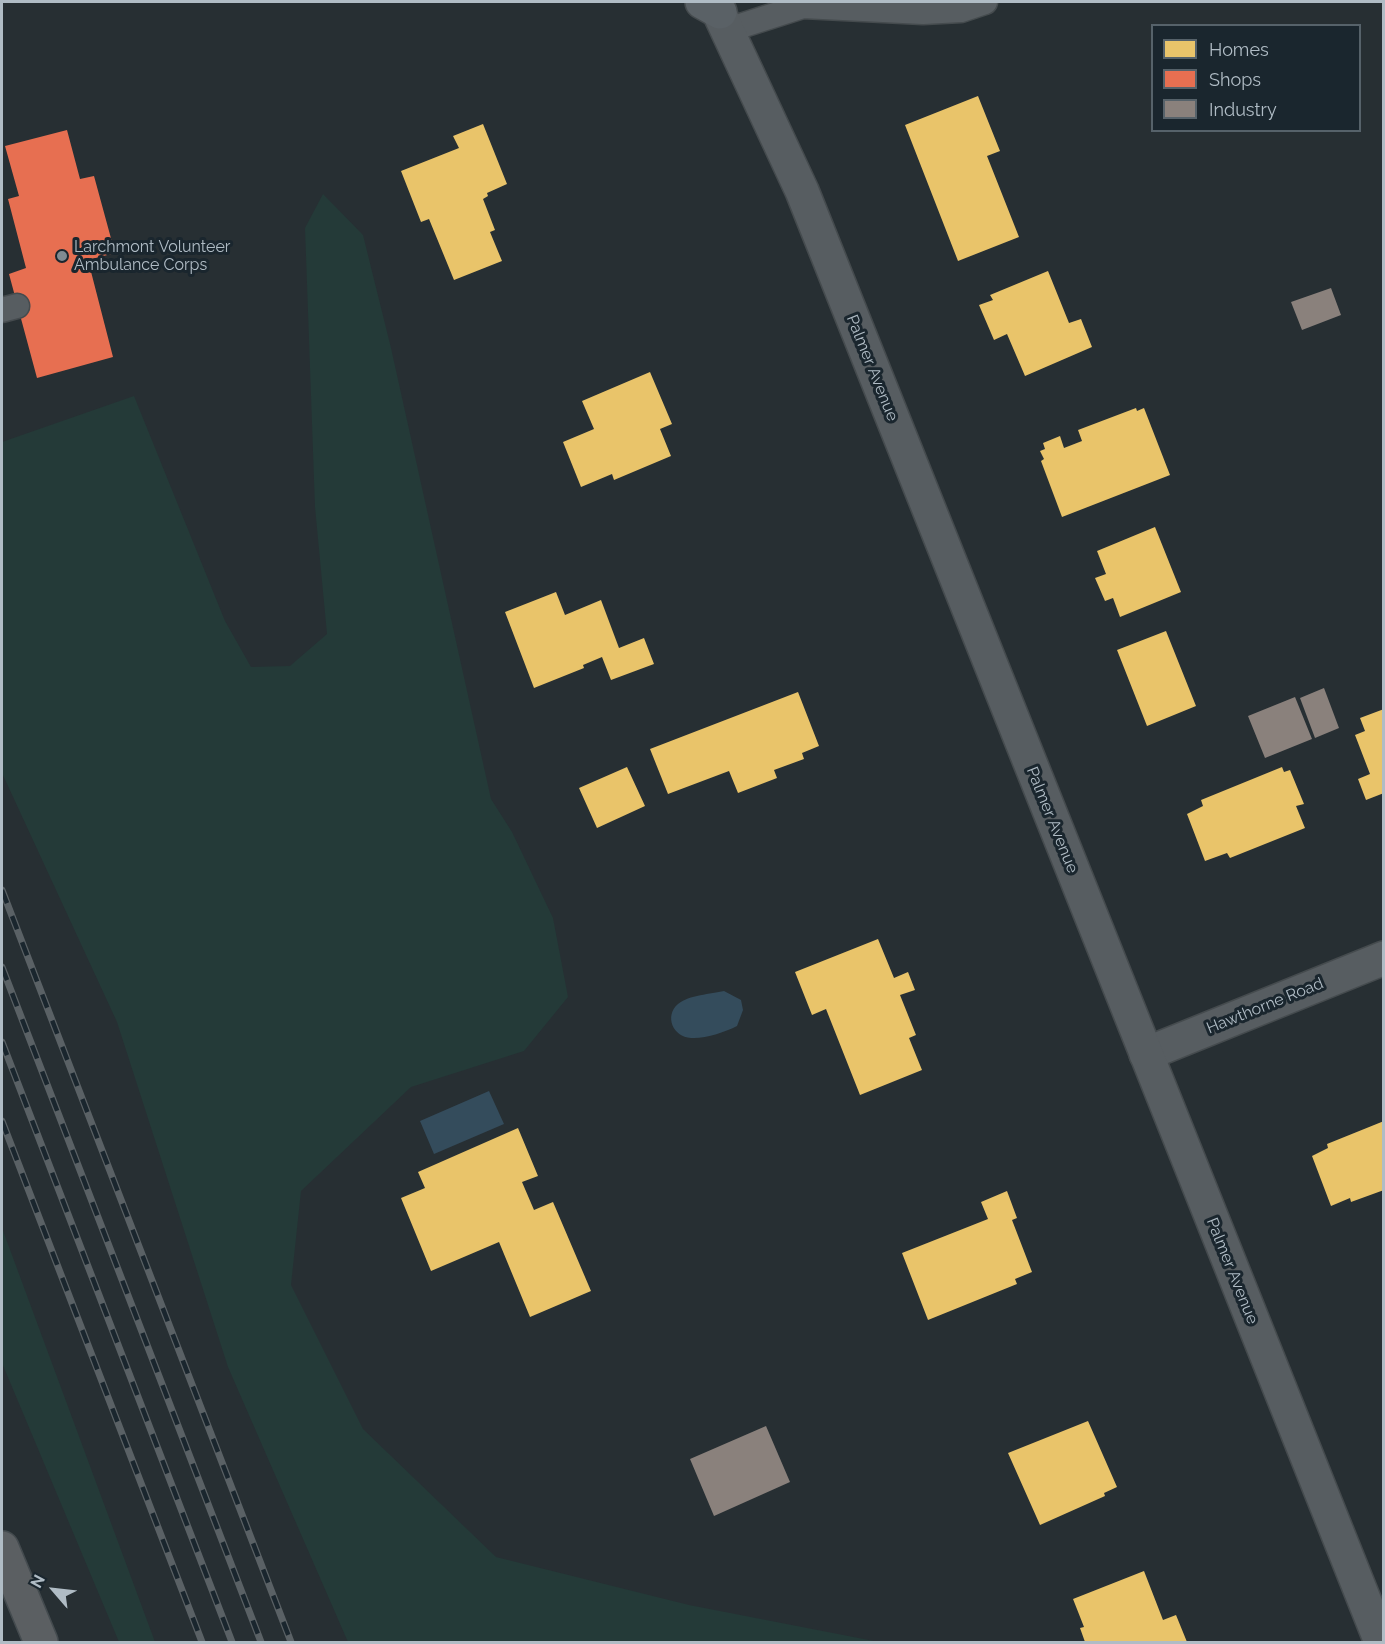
<!DOCTYPE html>
<html>
<head>
<meta charset="utf-8">
<style>
	body { margin:0 }
	#map { position:relative; width:1385px; height:1644px; overflow:hidden; background:#272f33; font-family:Raleway,sans-serif }
	canvas { display:block }
	.frame { position:absolute; inset:0; border:3px solid #b0bcc5; pointer-events:none }
	.legend { position:absolute; left:1151px; top:24px; width:210px; height:108px; box-sizing:border-box; background:#1a262e; border:2px solid #56626a; margin:0; padding:8px 10px; list-style:none; font-size:18px; color:#b0bcc5 }
	.legend li { display:flex; align-items:center; gap:12px; height:30px }
	.legend b { width:30px; border:2px solid #56626a }
	.north { position:absolute; left:24px; top:1560px; width:60px; height:60px; -webkit-text-stroke:4px #1a262e; paint-order:stroke; rotate:298deg; font-size:16px; font-weight:700; line-height:24px; text-align:center; color:#b0bcc5 }
	.north::after { content:''; display:block; margin:auto; width:21px; height:27px; background:#b0bcc5; clip-path:polygon(50% 0,100% 100%,50% 72%,0 100%) }
</style>
</head>
<body>
<div id="map">
<canvas width="1385" height="1644"></canvas>
<div class="frame"></div>
<ul class="legend">
<li><b style="height:16px;background:#e9c46a"></b>Homes</li>
<li><b style="height:16px;background:#e76f51"></b>Shops</li>
<li><b style="height:16px;background:#8a817c"></b>Industry</li>
</ul>
<div class="north">N</div>
</div>
<script>
const c = document.querySelector('canvas').getContext('2d');
c.lineJoin = 'round';
function fill(path, color) { c.fillStyle = color; c.fill(path, 'evenodd'); }
function trace(path, color, width, dash) { c.strokeStyle = color; c.lineWidth = width; c.lineCap = dash ? 'butt' : 'round'; c.setLineDash(dash || []); c.stroke(path); }
function drawText(font, color, halo, rows, align = 'center') {
  c.font = font + ' Raleway,sans-serif'; c.lineWidth = 6; c.setLineDash([]); c.textBaseline = 'middle'; c.strokeStyle = halo; c.fillStyle = color; for (const [text, x, y, turn = 0] of rows) {
    c.save(); c.translate(x, y); c.rotate((+turn || 0) * Math.PI / 180); c.textAlign = isNaN(turn) ? turn : align; if (halo) c.strokeText(text, 0, 0); c.fillText(text, 0, 0); c.restore();
  }
}
const green = new Path2D(`
	M323,194L363,235L391,348L491,799L512,832L553,918L568,997L524,1051L411,1087L301,1191L291,1285L363,1429L496,1557L689,1605L879,1642H348L228,1367L117,1022L2,773V442L134,396L225,621L251,667L290,666L327,634L315,507L305,228Z
	M2,1228L155,1642H119L2,1363Z`);
const water = new Path2D(`
	M724,991L741,1000L743,1010L737,1026C725,1032 705,1039 691,1038C673,1037 664,1016 678,1004C689,995 711,994 724,991Z
	M489,1091L504,1124L434,1154L420,1121Z`);
const homes = new Path2D(`
	M978,96L1000,151L987,156L1019,237L958,261L905,125Z
	M483,124L507,184L487,193L488,196L483,199L495,230L490,232L502,261L454,280L429,219L421,222L401,171L459,148L453,136Z
	M1048,271L1069,323L1081,319L1092,347L1025,376L1007,334L994,340L979,305L993,300L990,295Z
	M650,372L672,424L660,429L671,456L614,480L612,474L581,487L563,442L594,429L582,401Z
	M1136,408L1137,411L1144,408L1170,475L1062,517L1041,461L1044,459L1040,451L1045,449L1043,443L1060,436L1064,448L1082,441L1078,430Z
	M1155,527L1181,592L1120,617L1113,598L1105,601L1095,578L1106,574L1097,551Z
	M556,592L565,615L601,600L619,648L644,638L654,664L611,680L602,657L583,665L584,668L534,688L505,612Z
	M1166,631L1196,706L1147,726L1117,650Z
	M798,692L819,746L802,753L804,759L774,770L777,778L738,793L729,771L668,794L650,749Z
	M1384,709V793L1366,800L1358,779L1370,774L1355,735L1365,731L1360,718Z
	M627,767L645,806L597,828L579,788Z
	M1282,767L1284,772L1290,770L1304,804L1296,806L1305,828L1230,858L1227,853L1205,861L1187,814L1203,806L1201,800Z
	M878,939L894,978L908,972L915,990L900,995L916,1035L909,1038L922,1070L860,1095L826,1009L812,1015L795,972Z
	M1384,1121V1190L1351,1202L1350,1198L1331,1206L1312,1156L1328,1148L1327,1144Z
	M518,1128L538,1176L522,1182L534,1210L553,1202L591,1291L530,1317L499,1242L431,1271L401,1198L425,1188L418,1172Z
	M1007,1191L1017,1218L1012,1220L1032,1272L1015,1279L1017,1284L928,1320L902,1253L988,1219L981,1202Z
	M1088,1421L1117,1487L1104,1493L1105,1496L1040,1525L1008,1453Z
	M1144,1571L1163,1620L1176,1615L1187,1642H1085L1080,1628L1084,1627L1073,1599Z`);
const shops = new Path2D(`
	M67,130L80,179L94,176L115,253L88,260L113,357L37,378L9,274L26,268L8,199L19,196L5,146Z`);
const industry = new Path2D(`
	M1331,288L1341,315L1302,330L1291,302Z
	M1324,688L1339,728L1315,738L1300,698Z
	M1295,697L1312,739L1265,758L1248,716Z
	M766,1426L790,1482L714,1516L690,1459Z`);
const service = new Path2D(`
	M728,30L803,6L923,12L961,10L985,2
	M2,310L17,306`);
const minor = new Path2D(`
	M1146,1054L1384,958`);
const tertiary = new Path2D(`
	M714,2L802,191L1381,1642`);
const secondary = new Path2D(`
	M702,2L720,12`);
const motorway = new Path2D(`
	M2,1548L41,1642`);
const rail = new Path2D(`
	M2,890L291,1642
	M2,967L261,1642
	M2,1042L232,1642
	M2,1121L202,1642`);
const markers = [
	[62,256,6,"#808b92"]
];
const poiNames = [
	["Larchmont Volunteer",74,247],
	["Ambulance Corps",74,265]
];
const streetNames = [
	["Palmer Avenue",872,368,68],
	["Palmer Avenue",1052,820,68],
	["Hawthorne Road",1265,1006,-22],
	["Palmer Avenue",1232,1271,68]
];
fill(green, '#243a38');
fill(water, '#344c5c');
fill(homes, '#e9c46a');
fill(shops, '#e76f51');
fill(industry, '#8a817c');
trace(service, '#454b4e', 27);
trace(minor, '#454b4e', 36);
trace(tertiary, '#454b4e', 36);
trace(secondary, '#454b4e', 36);
trace(motorway, '#444b4f', 36);
trace(service, '#575d61', 24);
trace(minor, '#575d61', 33);
trace(tertiary, '#575d61', 33);
trace(secondary, '#5a6166', 33);
trace(motorway, '#5b5f62', 33);
trace(rail, '#5a6165', 7);
trace(rail, '#1a262e', 4.5, [14]);
for (const [x, y, r, color] of markers) { const dot = new Path2D(); dot.arc(x, y, r, 0, 2 * Math.PI); c.fillStyle = color; c.fill(dot); trace(dot, '#1a262e', 2); }
drawText('16px', '#b0bcc5', '#1a262e', poiNames, 'left');
drawText('16px', '#b0bcc5', '#1a262e', streetNames);
</script>
</body>
</html>
